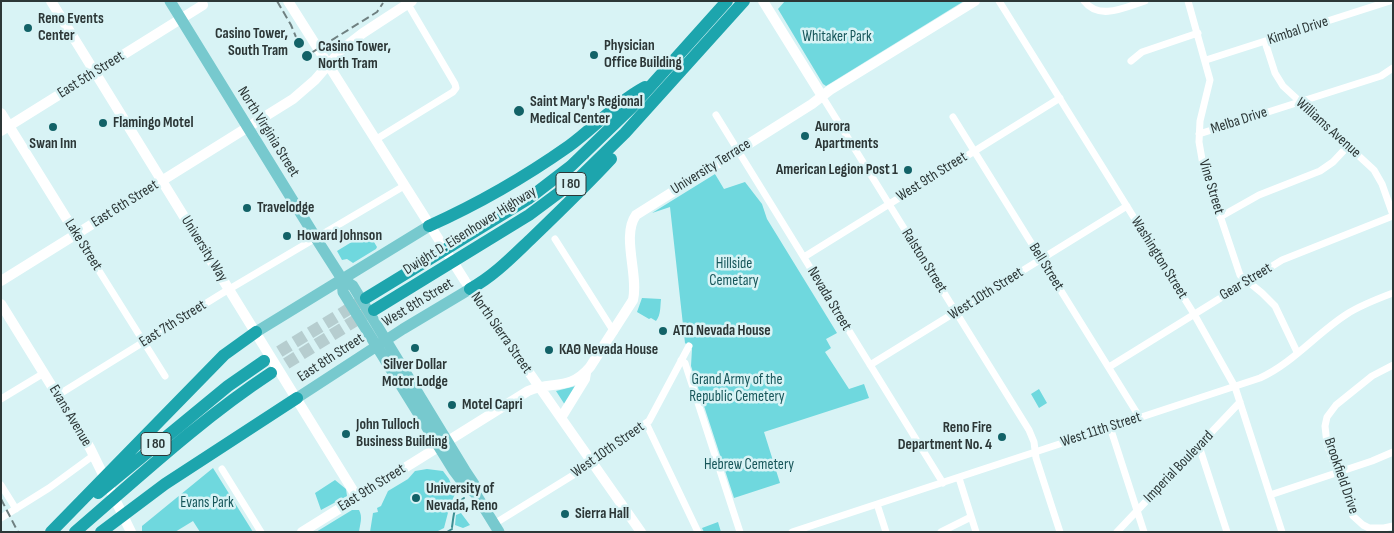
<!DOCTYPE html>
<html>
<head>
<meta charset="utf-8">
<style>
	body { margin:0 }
	#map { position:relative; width:1394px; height:533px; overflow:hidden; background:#d8f3f5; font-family:"Sofia Sans Condensed",sans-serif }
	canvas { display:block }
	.frame { position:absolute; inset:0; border:2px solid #2c3737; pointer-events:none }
</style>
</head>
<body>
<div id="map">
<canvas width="1394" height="533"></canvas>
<div class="frame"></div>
</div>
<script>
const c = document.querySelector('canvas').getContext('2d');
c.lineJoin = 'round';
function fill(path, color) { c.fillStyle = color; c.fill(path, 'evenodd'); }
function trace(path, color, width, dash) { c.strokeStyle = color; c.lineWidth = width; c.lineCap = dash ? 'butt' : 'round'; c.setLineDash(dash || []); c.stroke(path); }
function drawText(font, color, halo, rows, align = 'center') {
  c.font = font + ' "Sofia Sans Condensed",sans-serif'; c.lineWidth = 5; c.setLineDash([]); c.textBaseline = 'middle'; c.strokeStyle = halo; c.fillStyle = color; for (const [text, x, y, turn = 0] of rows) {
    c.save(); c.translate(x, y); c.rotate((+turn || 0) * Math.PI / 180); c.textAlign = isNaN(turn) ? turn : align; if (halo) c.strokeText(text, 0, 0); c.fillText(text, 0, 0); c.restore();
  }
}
const green = new Path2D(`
	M785,1H964L826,86L823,84L778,9Z
	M715,174L724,189L745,182L762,204L767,219L837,333L826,339L831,348L825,352L849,389L864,384L869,398L764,432L780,483L734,498L691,366L692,349L685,343L670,207L652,213Z
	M368,232L377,247L376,249L353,263L347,259L342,260L337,251Z
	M642,298L661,299C660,308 661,314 656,321L651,318L649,319L637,312Z
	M576,386L565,405L556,391Z
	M1039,389L1047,403L1039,408L1031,394Z
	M213,468L253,532H200L193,521L175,532H142V526Z
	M427,469L443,471L449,479L455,494L450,505L444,528L436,532H370L373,513L378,512L377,508L381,506L388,491L408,479L415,471Z
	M335,480L346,489L347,496L321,510L315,493Z
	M352,510H359C363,517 360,524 359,532H316Z
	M461,513L470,525L463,528L455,525L456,515Z
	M718,522L721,532H704L702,528Z`);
const stream = new Path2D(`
	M452,527C454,515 453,505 464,498
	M447,532L452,529`);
const highwayTunnel = new Path2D(`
	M264,361L362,301
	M271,373L369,312`);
const street = new Path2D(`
	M999,1L1194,314L1235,387L1282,532
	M1084,1C1099,21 1126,7 1145,1
	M1188,1L1210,80L1200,121L1199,142L1203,165L1240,275L1262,293L1275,306L1297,352
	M1265,42L1275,73L1283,86L1374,170L1382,184L1393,215
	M1206,60L1390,1
	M1131,61L1142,52L1198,33
	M822,96L1029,430L1034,442L1036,458L1060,532
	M716,115L943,483
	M953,117L1140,418
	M1199,134L1381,76L1393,68
	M375,140L453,92L456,88L455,84L406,1
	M1220,217L1259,195L1320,171L1333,162L1348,146
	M76,234L165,376
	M555,239L614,332
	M804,257L1060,98
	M681,360L685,363L740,532
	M870,365L1127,206
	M1393,365L1372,376L1336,405L1327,417L1325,426L1327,444L1353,516L1363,525L1369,528H1384L1393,526
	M1109,367L1282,260L1393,216
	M58,395L221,294L404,186
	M1,399L44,373
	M646,423L698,532
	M1110,427L1144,532
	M1199,446L1227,532
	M222,469L261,532
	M959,478L976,532
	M1,485L16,509
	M1270,495L1372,461L1393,452
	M877,504L886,532
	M1,518L49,488L94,455
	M494,524L583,469L598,456L649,421L689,346
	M792,532L1260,378C1293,363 1317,333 1347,314C1361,305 1377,299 1393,293
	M941,532L971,517
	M1117,532L1240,402`);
const secondary = new Path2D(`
	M51,1L357,497
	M288,1L465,281L641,532
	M763,1L822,96
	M1,113L76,234
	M1,131L203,5
	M1,281L293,99L315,80L341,50L363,33L412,1
	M1,304L90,448L131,532
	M561,418L585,379L586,373
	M302,532L528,391C552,380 569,392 590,367L633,300C639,275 621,236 636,215L812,104L830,90L975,1`);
const primary = new Path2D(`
	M170,1L319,243L342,279L353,286L466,472L474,484L475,493
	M342,279L343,292L454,471L463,483L475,493L499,532
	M256,332L429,226
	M297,398L403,329L470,289`);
const highway = new Path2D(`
	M429,226C478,204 525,177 569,146C595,127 617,102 645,87
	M470,289C494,276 513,256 532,238C559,212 586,186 611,159
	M366,298L528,199L571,166L631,108L727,1
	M374,310L529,215L580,177L625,133L744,1
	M98,493L228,386L264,361
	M51,532L224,355L256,332
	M75,532C139,477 201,419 271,373
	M101,532L165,484L297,398`);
const rail = new Path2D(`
	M277,1L291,25L298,42
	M311,53L377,12L383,3
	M1,499L18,532`);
const markers = [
	[28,28,5,"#126267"],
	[299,43,6,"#126267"],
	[594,55,5,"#126267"],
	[307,56,6,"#126267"],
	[519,111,6,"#126267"],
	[103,123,5,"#126267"],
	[53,127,5,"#126267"],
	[805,136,5,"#126267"],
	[908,170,5,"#126267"],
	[247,208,5,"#126267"],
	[287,236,5,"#126267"],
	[663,331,5,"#126267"],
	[415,348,5,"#126267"],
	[549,350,5,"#126267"],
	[452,405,5,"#126267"],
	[346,434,5,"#126267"],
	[1002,437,5,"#126267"],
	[416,498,5,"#126267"],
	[565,514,5,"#126267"]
];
const shields = [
	[571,184,30],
	[156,444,30]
];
const shieldNames = [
	["I 80",571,184],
	["I 80",156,444]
];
const poiNames = [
	["Reno Events",38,19],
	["Center",38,36],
	["Casino Tower,",288,34,"right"],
	["South Tram",288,51,"right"],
	["Physician",604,46],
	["Office Building",604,63],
	["Casino Tower,",318,47],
	["North Tram",318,64],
	["Saint Mary's Regional",530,102],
	["Medical Center",530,119],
	["Flamingo Motel",113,123],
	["Aurora",815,127],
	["Apartments",815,144],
	["Swan Inn",53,144,"center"],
	["American Legion Post 1",898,170,"right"],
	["Travelodge",257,208],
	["Howard Johnson",297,236],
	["ΑΤΩ Nevada House",673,331],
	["ΚΑΘ Nevada House",559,350],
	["Silver Dollar",415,365,"center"],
	["Motor Lodge",415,382,"center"],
	["Motel Capri",462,405],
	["John Tulloch",356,425],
	["Business Building",356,442],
	["Reno Fire",992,428,"right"],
	["Department No. 4",992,445,"right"],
	["University of",426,489],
	["Nevada, Reno",426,506],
	["Sierra Hall",575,514]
];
const streetNames = [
	["Kimbal Drive",1298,31,-18],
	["East 5th Street",91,75,-32],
	["Melba Drive",1239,121,-18],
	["Williams Avenue",1328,128,42],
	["North Virginia Street",268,132,58],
	["University Terrace",711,167,-32],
	["West 9th Street",932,177,-32],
	["Vine Street",1211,187,73],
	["East 6th Street",125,204,-32],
	["Dwight D. Eisenhower Highway",470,231,-32],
	["Lake Street",83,245,58],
	["University Way",204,249,58],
	["Washington Street",1159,258,58],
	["Ralston Street",924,261,58],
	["Bell Street",1046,267,58],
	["Gear Street",1246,282,-31],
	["West 10th Street",986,294,-32],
	["Nevada Street",829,299,59],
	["West 8th Street",418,303,-31],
	["East 7th Street",173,324,-32],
	["North Sierra Street",501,333,55],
	["East 8th Street",331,358,-33],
	["Evans Avenue",70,416,59],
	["West 11th Street",1101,430,-18],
	["West 10th Street",608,450,-35],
	["Imperial Boulevard",1179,467,-46],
	["Brookfield Drive",1341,476,71],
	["East 9th Street",372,488,-32]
];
const parkNames = [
	["Whitaker Park",837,37],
	["Hillside",734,264],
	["Cemetary",734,281],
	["Grand Army of the",737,380],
	["Republic Cemetery",737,397],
	["Hebrew Cemetery",749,465],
	["Evans Park",207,503]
];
fill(green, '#6fd8de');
trace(stream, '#3c8e93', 2);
trace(highwayTunnel, '#b6cdcf', 12, [12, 6]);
trace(street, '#fff', 7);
trace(secondary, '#fff', 10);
trace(primary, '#77c9ce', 11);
trace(highway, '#1da5ad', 12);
trace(rail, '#6f8081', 2, [8, 4]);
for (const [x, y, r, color] of markers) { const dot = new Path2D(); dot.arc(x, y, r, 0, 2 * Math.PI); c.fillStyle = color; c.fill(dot); trace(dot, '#d8f3f5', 2); }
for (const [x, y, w] of shields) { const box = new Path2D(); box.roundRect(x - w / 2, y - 11.5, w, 23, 4); c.fillStyle = '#d8f3f5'; c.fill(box); trace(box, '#2c3737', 1); }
drawText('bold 14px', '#2c3737', null, shieldNames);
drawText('bold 15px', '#2c3737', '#d8f3f5', poiNames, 'left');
drawText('15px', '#2c3737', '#d8f3f5', streetNames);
drawText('15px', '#17565a', '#d8f3f5', parkNames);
</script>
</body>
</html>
